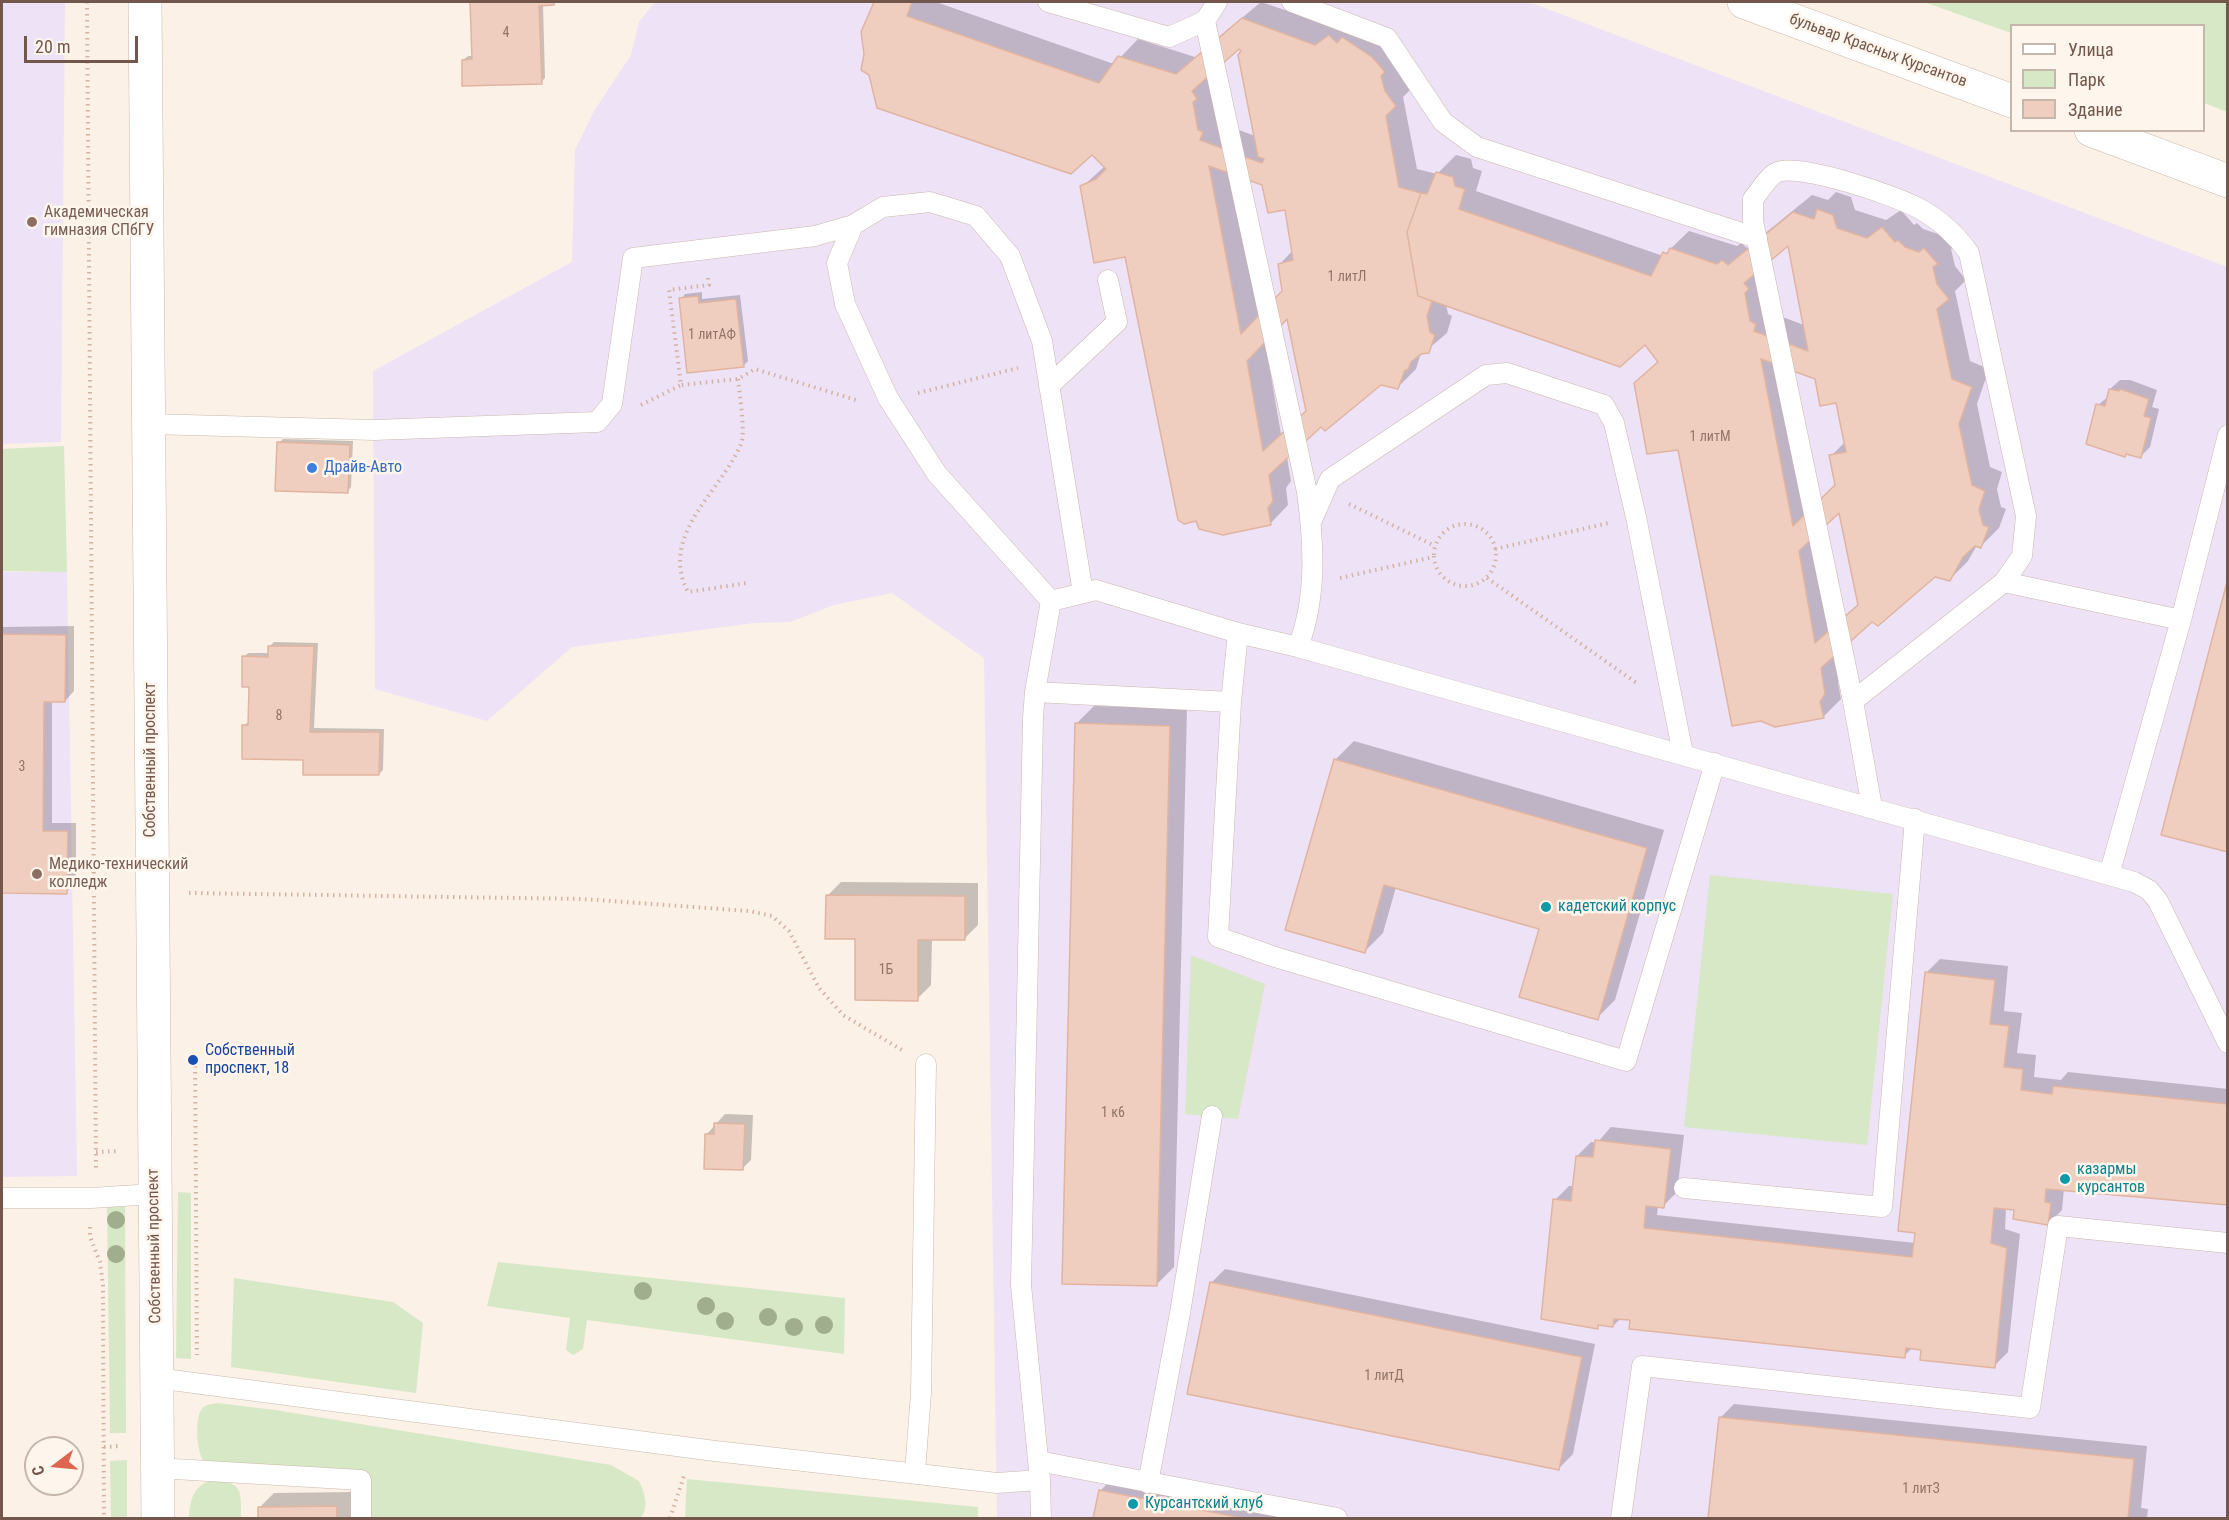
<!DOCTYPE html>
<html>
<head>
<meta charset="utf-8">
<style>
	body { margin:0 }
	#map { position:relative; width:2229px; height:1520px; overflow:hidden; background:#fbf1e6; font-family:"Roboto Condensed",sans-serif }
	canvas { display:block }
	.frame { position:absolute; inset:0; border:3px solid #73574c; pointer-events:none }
	.legend { position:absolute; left:2010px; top:24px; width:195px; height:108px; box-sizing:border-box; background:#fef5ec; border:2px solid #c6b6ac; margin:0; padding:8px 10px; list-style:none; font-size:18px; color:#73574c }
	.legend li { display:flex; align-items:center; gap:12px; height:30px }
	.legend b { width:30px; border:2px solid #c6b6ac }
	.north { position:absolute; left:24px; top:1436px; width:60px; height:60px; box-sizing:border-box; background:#fef5ec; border:2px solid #c6b6ac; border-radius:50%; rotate:254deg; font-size:16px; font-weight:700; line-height:24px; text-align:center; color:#73574c }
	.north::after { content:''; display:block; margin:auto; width:21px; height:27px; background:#de6651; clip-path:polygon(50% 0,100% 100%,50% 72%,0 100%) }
	.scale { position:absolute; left:24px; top:36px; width:114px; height:27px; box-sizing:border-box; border:3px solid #73574c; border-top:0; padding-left:8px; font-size:18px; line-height:21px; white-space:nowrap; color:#73574c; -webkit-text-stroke:4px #fef5ec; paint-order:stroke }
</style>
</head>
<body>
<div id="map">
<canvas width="2229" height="1520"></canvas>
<div class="frame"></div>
<ul class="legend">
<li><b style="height:8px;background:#fff"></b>Улица</li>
<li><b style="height:16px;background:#d6e8c5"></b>Парк</li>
<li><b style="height:16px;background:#efcebf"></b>Здание</li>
</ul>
<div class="north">С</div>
<div class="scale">20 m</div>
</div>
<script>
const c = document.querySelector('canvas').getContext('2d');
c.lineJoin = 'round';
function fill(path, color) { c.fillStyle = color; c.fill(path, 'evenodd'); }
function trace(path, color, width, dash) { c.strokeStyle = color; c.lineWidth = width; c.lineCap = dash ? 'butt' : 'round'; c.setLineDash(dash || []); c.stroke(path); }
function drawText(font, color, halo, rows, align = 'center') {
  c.font = font + ' "Roboto Condensed",sans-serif'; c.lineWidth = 5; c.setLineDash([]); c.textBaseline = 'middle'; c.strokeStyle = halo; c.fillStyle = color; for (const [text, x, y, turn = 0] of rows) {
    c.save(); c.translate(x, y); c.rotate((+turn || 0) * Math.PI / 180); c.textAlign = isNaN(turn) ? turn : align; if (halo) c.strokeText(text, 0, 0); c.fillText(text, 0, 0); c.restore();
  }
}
const education = new Path2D(`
	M2,2H65L61,442L2,444Z
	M655,2H1529L2227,267V1518H997L984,658L892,593L834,605L790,622L754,623L572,647L487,721L375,689L373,371L572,262L575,150L594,111L631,55L639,22Z
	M2,572H67L77,1176L2,1177Z`);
const green = new Path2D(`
	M1924,2H2227V112L2204,103V26H2012L2011,33Z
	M64,446L67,572L2,571V449Z
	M1710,875L1893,894L1867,1145L1684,1127Z
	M1191,955L1265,984L1238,1119L1185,1114Z
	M178,1192L191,1193V1359L176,1358Z
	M125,1201L126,1433H110L107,1203Z
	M498,1262L845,1298L844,1354L587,1320L583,1349L573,1355L566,1350L570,1318L487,1306Z
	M234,1278L393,1302L423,1323L416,1393L231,1367Z
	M217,1403L275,1410L611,1465L639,1481C645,1494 649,1505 641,1518H351V1483L204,1462C197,1452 195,1424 200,1412C203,1405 210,1404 217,1403Z
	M127,1460V1518H111L110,1461Z
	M687,1479L978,1507V1518H685Z
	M213,1480C243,1482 241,1491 241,1518H189C190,1500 193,1485 213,1480Z`);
const shadow = new Path2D(`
	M471,2H556L543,4L545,78L541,82L463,60L468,56H474Z
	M875,2H936L1114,64L1138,39L1195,57L1261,2L1335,27L1361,20L1413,87L1403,97L1417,169L1437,174L1456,155L1471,159L1473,168L1482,171L1476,191L1663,256L1689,231L1737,246L1741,243L1747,248L1812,195L1828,200L1836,192L1851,197L1855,210L1886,220L1901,210L1914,225L1917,223L1923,229L1938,234L1943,231L1955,245L1951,249L1955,266L1966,280L1955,291L1970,361L1989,369L1977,404L1990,467L2002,472L1997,489L2001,507L2006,509L1999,528L1981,546L1977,545L1968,561L1950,579L1934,575L1872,620L1839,650L1843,675L1838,683L1841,699L1823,717L1679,448L1635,384L1659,360L1645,343L1446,304L1448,314L1452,316L1447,333L1420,356L1416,369L1398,387L1381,384L1321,425L1287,457L1291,481L1286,488L1288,505L1270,524L1197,519L1126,256L1082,187L1105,166L1092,152L866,54L862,32ZM1239,47L1244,51L1255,136L1218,122L1210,73ZM1231,173L1263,184L1286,208L1293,250L1280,264L1283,292L1259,317ZM1789,243L1804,325L1772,313L1763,265ZM1288,317L1307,410L1281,434L1265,341ZM1784,366L1816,378L1837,401L1845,442L1831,456L1836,486L1811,510ZM1840,511L1859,603L1833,627L1817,532Z
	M702,292V299L740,295L748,361L743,366L681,299L685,294Z
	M2120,380H2130L2157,390L2152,407L2159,409L2150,447L2140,457L2098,405L2109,396L2110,389Z
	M283,439L353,441L351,487L347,492L279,443Z
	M74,626V691L65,701L52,700V823H76V883L66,892H2V627Z
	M274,642L318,643L314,728L384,729L383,770L379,774L305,758L243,726L250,721V686L244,657L248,653H269V647Z
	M1094,706L1187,708L1174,1267L1156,1285L1076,724Z
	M1354,741L1664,830L1615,1000L1597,1018L1541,928L1396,887L1383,933L1365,951L1287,929L1336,759Z
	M841,882L978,883V925L964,939H932L931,985L917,999L856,938L827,896Z
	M1940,959L2008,966L2004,1011L2022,1013L2017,1053L2036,1055L2034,1077L2061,1080L2068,1072L2228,1089V1204L2064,1189L2062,1210L2048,1224L2015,1209L2006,1208L2005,1229L2020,1234L2008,1352L1994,1366L1922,1349L1913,1347L1904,1356L1631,1319L1621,1318L1613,1326L1600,1324L1597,1327L1555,1200L1569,1186H1574L1577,1156L1591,1142L1597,1143L1611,1127L1684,1135L1677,1192L1663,1206H1658L1657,1215L1915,1243L1926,973Z
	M725,1114L753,1115L751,1160L742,1169L706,1135Z
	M1225,1269L1595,1344L1573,1454L1559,1468L1211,1283Z
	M1734,1404L2147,1446L2141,1508L2148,1509L2147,1518H1710L1720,1418Z
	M1114,1477L1323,1518H1095L1100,1491Z
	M351,1492V1518H260V1507L274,1493Z`);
const building = new Path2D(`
	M470,2H554V5L539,6L542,84L462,86V60L472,59Z
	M874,2H912L907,16L1099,83L1118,56L1176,74L1242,18L1315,45L1329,35L1337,43L1342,37L1372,57L1385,72L1381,76L1385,91L1396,106L1386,116L1399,187L1421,193L1407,232L1418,296L1432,301L1427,316L1430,332L1435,335L1429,353L1421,354L1411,362L1408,370H1405L1398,389L1381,385L1325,431L1321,427L1269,475L1273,501L1268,508L1271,525L1223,535L1199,529L1196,521L1184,524L1178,520L1125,257L1094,263L1080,186L1096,179L1106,169L1092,155L1071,174L877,108L869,75L861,70L864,54L861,32ZM1239,49L1241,51L1238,55L1258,157L1264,159L1262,163L1200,140L1203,132L1198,130L1193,102L1197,99L1192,91ZM1209,166L1262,185L1268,213L1285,210L1293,260L1278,264L1282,291L1241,334ZM1287,319L1306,411L1263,451L1247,361Z
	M1436,172L1453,177L1455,186L1465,189L1459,209L1651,276L1663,252L1667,254L1670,248L1717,264L1722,260L1728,265L1793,212L1814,219L1817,209L1833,215L1837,228L1867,238L1882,227L1895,242L1898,240L1905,247L1919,252L1924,248L1938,264L1933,267L1937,284L1949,299L1937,309L1952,379L1972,387L1959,424L1972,485L1985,491L1979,509L1983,525L1989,527L1981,548L1975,546L1963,557L1950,581L1935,577L1878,626L1872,622L1821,668L1825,694L1820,702L1824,718L1775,727L1761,721L1732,726L1678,450L1647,454L1634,383L1658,362L1645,345L1620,367L1418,296L1407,232L1421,193L1427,194ZM1788,246L1808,351L1754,331L1756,324L1750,321L1745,293L1749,289L1744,283ZM1761,359L1815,379L1820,406L1836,403L1846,452L1829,455L1835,485L1793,526ZM1839,513L1858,605L1815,643L1799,551Z
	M698,296L699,303L736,299L744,367L687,373L679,298Z
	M2109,389L2119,391L2120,389L2149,399L2144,416L2151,418L2141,458L2126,454L2125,457L2086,444L2096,404L2105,406Z
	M277,442L350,445L348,493L275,491Z
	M2228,578V852L2161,835Z
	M2,634L66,635L65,702H44L43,831H68L67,894L2,893Z
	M268,646H314L310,732H380L379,775H303V760L242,759V725H248L249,687H242V656L268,657Z
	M1075,723L1170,726L1157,1286L1062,1284Z
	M1334,759L1647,848L1598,1020L1519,997L1539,929L1384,885L1365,953L1285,930Z
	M826,895L965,896V940H918V1001L855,1000V939H825Z
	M1925,972L1995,980L1990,1024L2009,1026L2004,1067L2023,1069L2021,1090L2052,1094L2053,1086L2228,1104V1205L2046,1189L2045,1202L2051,1203L2048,1225L2013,1219L2014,1210L1994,1208L1991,1243L2007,1248L1995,1368L1920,1360L1921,1350L1906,1348L1905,1358L1629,1329L1630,1320L1614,1319L1613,1327L1598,1325V1329L1541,1319L1553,1199L1571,1201L1576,1156L1593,1157L1595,1140L1671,1149L1664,1208L1646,1206L1644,1228L1912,1257L1915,1233L1898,1231Z
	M714,1123L745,1124L743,1170L704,1169L705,1134H714Z
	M1210,1282L1582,1357L1559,1470L1187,1394Z
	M1719,1417L2134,1459L2128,1518H1708Z
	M1099,1490L1242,1518H1093Z
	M337,1506V1518H258V1507Z`);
const path = new Path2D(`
	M87,2L96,1169
	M708,278L709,285L669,290L681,385L738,379L755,369L856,400
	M738,379C739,393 746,432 741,444C721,492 658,535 688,592L747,583
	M918,393L1018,368
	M641,405L681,385
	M1349,504L1435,546
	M1434 555a31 31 0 1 1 62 0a31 31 0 1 1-62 0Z
	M1495,549L1609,523
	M1340,578L1433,557
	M1487,578L1638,684
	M189,893L583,899L749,911L772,916L789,931L819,988L843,1015L902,1050
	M195,1054L197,1355
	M96,1152L119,1151
	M90,1227V1237L100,1262L103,1285L104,1518
	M104,1447L121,1446
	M670,1518L684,1476`);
const service = new Path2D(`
	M1048,2L1169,37L1205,21
	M1217,2L1205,21L1307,492C1314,543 1317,598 1298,647
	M1292,2L1387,38L1443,122L1477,147L1757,238
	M1049,386L1117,322L1108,280
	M149,424L374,430L597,422L612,404L633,258L815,236L853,225
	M1311,522L1330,479L1486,375L1507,373L1604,405L1614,423L1636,517L1683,754
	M2004,582L2181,620
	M1051,601L1096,590L1238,633L1298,647L2134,882L2149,890L2158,901L2228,1043
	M1051,601L937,474L888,398L845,304L837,263L853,225L883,207L930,202L976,216L1010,256L1042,341L1083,593
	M1238,633L1231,702L1218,937L1275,957L1626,1061L1715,763
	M1035,692L1231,702
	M1853,701L2004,582L2022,556L2026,516L1969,253C1957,236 1941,221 1922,210C1900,197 1801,163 1778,172C1769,175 1760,191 1753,199V221L1853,701L1872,807
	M2109,875L2181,620L2228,435
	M1684,1188L1882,1207L1915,819
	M2,1198H91L154,1194
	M156,1378L715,1451L997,1483L1040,1480
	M1038,1461L1337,1518
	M157,1468L361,1480V1518
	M915,1472L921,1393L926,1064
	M1148,1483L1180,1313L1212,1116
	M1041,1518L1040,1480L1021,1285L1033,718L1035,692L1051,601
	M1621,1518L1642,1366L2030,1408L2058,1226L2228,1243`);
const tertiary = new Path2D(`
	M145,2L158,1518
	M1744,2L2012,101
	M2091,130L2228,181`);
const trees = [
	[116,1220],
	[116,1254],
	[643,1291],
	[706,1306],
	[768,1317],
	[725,1321],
	[824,1325],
	[794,1327]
];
const markers = [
	[32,222,6,"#8d6e63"],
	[312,468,6,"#3f7fe0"],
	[37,874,6,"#8d6e63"],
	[1546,907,6,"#0f9aa8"],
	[193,1060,6,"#1a4fb4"],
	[2065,1179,6,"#0f9aa8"],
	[1133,1504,6,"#0f9aa8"]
];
const numberNames = [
	["4",506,33],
	["1 литЛ",1347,277],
	["1 литАФ",712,335],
	["1 литМ",1710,437],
	["8",279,716],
	["3",22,767],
	["1Б",886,970],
	["1 к6",1113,1113],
	["1 литД",1384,1376],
	["1 литЗ",1921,1489]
];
const streetNames = [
	["бульвар Красных Курсантов",1878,51,20],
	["Собственный проспект",151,760,-90],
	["Собственный проспект",155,1246,-91]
];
const educationNames = [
	["Академическая",44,213],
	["гимназия СПбГУ",44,231],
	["Медико-технический",49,865],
	["колледж",49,883]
];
const shopNames = [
	["Драйв-Авто",324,468]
];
const cultureNames = [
	["кадетский корпус",1558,907],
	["казармы",2077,1170],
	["курсантов",2077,1188],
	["Курсантский клуб",1145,1504]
];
const transitNames = [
	["Собственный",205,1051],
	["проспект, 18",205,1069]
];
fill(education, '#eee2f7');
fill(green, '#d6e8c5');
fill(shadow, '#0003');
fill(building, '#efcebf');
trace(building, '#e1b4a0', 1.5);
trace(service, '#ccb8ac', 21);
trace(tertiary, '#ccb8ac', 34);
trace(path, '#d4b2a2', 4, [1.5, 4.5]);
trace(service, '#fff', 20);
trace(tertiary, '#fff', 33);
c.fillStyle = '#a1ae8d';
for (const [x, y] of trees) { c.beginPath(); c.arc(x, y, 9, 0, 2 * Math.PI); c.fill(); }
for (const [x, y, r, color] of markers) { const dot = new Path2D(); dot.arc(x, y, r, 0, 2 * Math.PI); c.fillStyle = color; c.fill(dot); trace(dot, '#fef5ec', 2); }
drawText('14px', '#927569', null, numberNames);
drawText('16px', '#73574c', '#fef5ec', streetNames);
drawText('16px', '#785e54', '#fef5ec', educationNames, 'left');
drawText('16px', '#366cbe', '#fef5ec', shopNames, 'left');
drawText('16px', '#0d838f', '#fef5ec', cultureNames, 'left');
drawText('16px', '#164399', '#fef5ec', transitNames, 'left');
</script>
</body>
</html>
